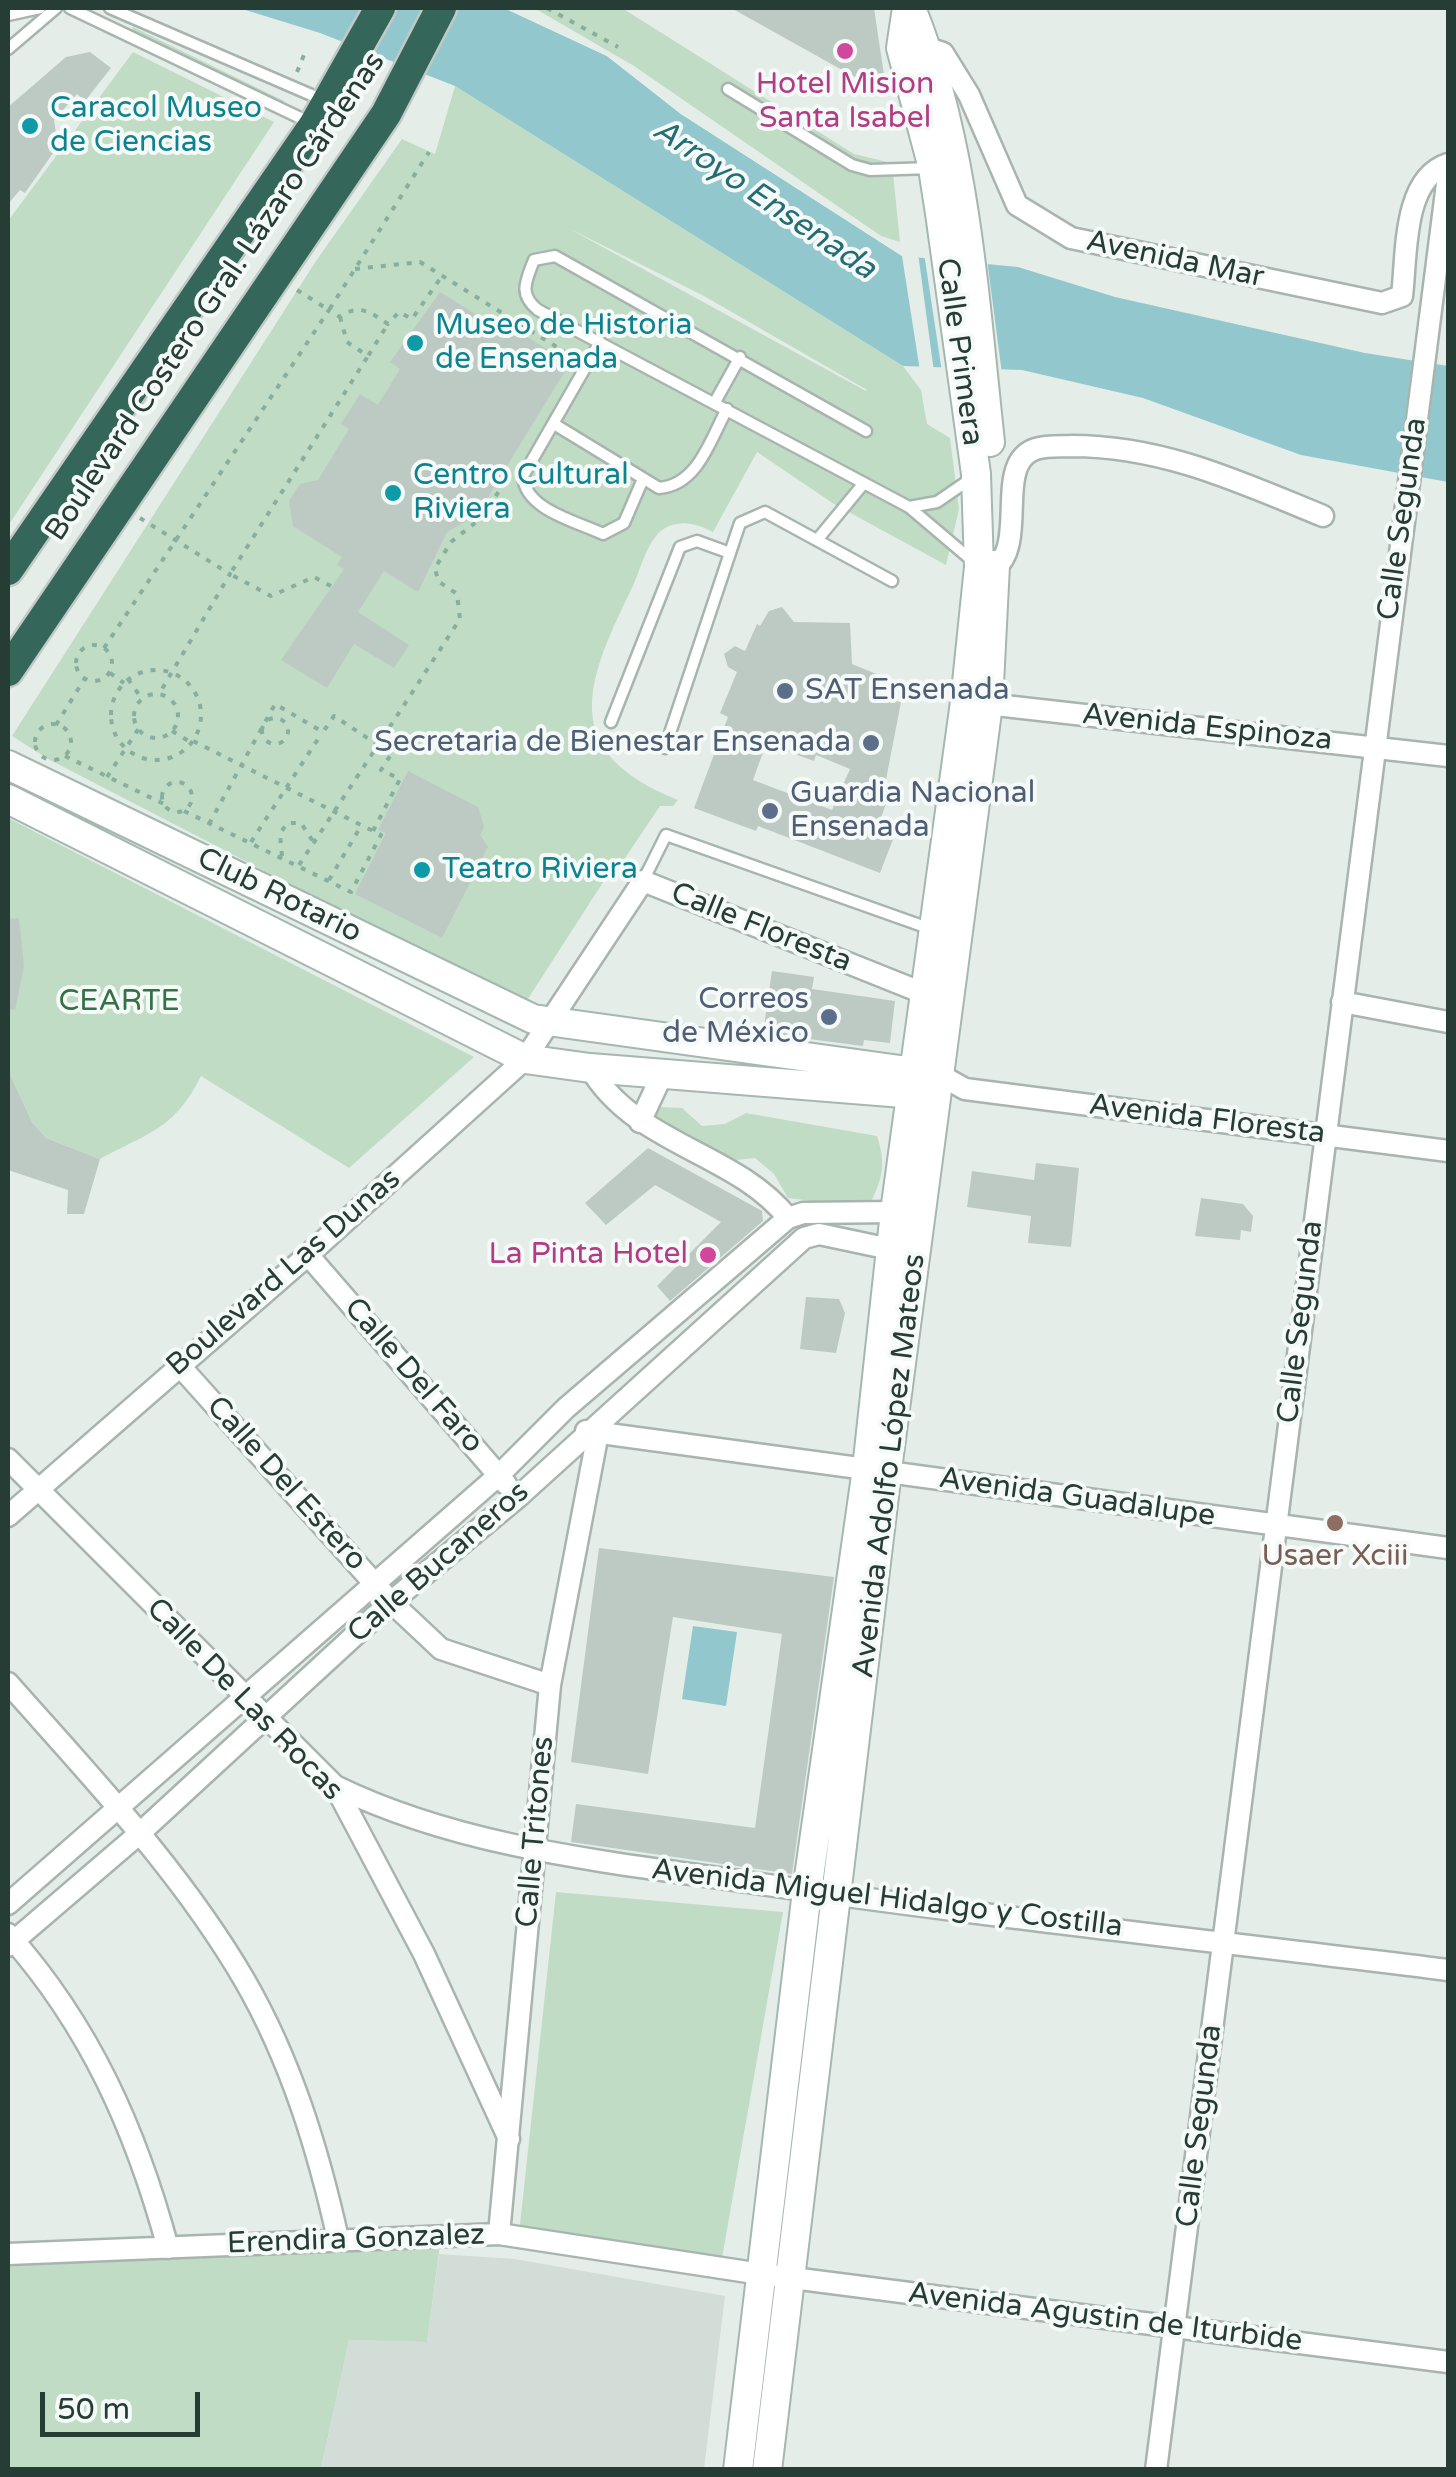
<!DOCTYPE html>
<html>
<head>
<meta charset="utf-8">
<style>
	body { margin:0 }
	#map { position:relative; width:1456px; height:2477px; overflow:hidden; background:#e5ede9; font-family:"Varela Round",sans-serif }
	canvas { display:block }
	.frame { position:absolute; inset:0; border:10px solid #253d35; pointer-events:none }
	.scale { position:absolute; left:40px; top:2392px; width:160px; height:45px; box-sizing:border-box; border:5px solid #253d35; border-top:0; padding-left:12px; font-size:30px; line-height:35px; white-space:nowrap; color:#253d35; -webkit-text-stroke:8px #f5f9f7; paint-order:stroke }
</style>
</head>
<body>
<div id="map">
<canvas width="1456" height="2477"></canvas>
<div class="frame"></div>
<div class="scale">50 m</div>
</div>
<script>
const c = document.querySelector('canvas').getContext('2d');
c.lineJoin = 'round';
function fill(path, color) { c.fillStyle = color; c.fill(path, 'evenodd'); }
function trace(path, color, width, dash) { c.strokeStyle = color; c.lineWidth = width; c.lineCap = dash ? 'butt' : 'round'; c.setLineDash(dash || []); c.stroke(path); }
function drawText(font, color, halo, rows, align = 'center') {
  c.font = font + ' "Varela Round",sans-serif'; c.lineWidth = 8; c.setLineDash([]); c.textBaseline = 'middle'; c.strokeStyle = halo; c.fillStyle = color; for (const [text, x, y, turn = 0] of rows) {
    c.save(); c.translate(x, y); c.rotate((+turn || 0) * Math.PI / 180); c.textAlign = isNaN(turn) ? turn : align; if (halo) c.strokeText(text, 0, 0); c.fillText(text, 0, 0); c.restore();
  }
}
const built = new Path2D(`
	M439,2254L515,2259L725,2296L704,2469L321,2470L349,2340L427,2342Z`);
const green = new Path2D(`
	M534,8H622L854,154L892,163L900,242L881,236L634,66Z
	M133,27L284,101L280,107L130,33Z
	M133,52L274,122L8,526V221Z
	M455,86L903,366L921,390L927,424L950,438L959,509L946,565L834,504L757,452L713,532C699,525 685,520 669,526C647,535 641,571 631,590C585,684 558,752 678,800L673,806H660L619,867L609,873L524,1005L48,759L12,736L316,261L402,139L435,154ZM568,228L704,296L867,390L866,391Z
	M8,818L474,1057L349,1168L201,1076C174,1130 149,1132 100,1159L46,1138L32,1122L8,1070Z
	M659,1107L682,1108L702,1126L725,1124L746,1113L877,1136C887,1166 882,1180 868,1208L788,1198L774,1174L755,1158L727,1161L654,1121Z
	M556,1892L783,1912L722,2258L519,2234Z
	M441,2237L427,2342L349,2340L321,2469L8,2470V2265Z`);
const water = new Path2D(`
	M239,8H504L607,56L681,114L902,256L1018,267L1115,297L1365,353L1448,366V482L1301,455L1143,398L1022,370L903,366L455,86L320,33Z
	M693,1626L737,1632L726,1706L682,1699Z`);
const pier = new Path2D(`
	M504,8H515L609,52L684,110L895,250L918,253L934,372L920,371L902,256L681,114L607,56Z
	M924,253L987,259L1002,374L942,372Z`);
const building = new Path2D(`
	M731,8H874L887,95Z
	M90,52L111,68L85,101L77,94L54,120L58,146L25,193L20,190L8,204V107L66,57Z
	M440,292L485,320L489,314L570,363L477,515L447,532L418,592L384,571L358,612L409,645L394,668L354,644L327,688L281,660L344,569L337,565L342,557L293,526L289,501L300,484L318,480L349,429L341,424L360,394L378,405L400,369L390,362Z
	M782,607L794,622L850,623L852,664L903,685L896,701L901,702L885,785L888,787L882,802L886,804L879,823L895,834L880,873L758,826L756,831L694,808L728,717L720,713L737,672L728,667L724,654L735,646L745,651L757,624L760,626L769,611ZM766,744L814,761L816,755L850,769L832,810L753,780Z
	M408,771L478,807L484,826L480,835L488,847L442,938L355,894L386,833L378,830Z
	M19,918L24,966L15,1010L8,1009V919Z
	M772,971L814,977L812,989L895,1001L890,1043L864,1040L863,1046L763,1033Z
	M8,1070L32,1122L46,1138L100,1159L84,1214H67L68,1190L8,1170Z
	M648,1148L762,1211L763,1221L670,1301L657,1286L721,1222L655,1185L606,1225L585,1203Z
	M1036,1163L1079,1168L1071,1247L1028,1243L1031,1216L967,1207L972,1171L1034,1180Z
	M1201,1198L1243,1204L1253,1216L1251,1232L1241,1230L1240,1240L1195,1236Z
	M806,1297L839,1299L845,1313L836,1353L800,1349Z
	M599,1548L834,1577L792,1874L571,1842L576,1804L755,1828L782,1634L673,1617L648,1774L571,1762Z`);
const path = new Path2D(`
	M547,8L618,47
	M297,72L306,50
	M355,269L420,262L573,357
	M297,290L329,310L429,152
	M340,317L347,342L368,356L388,324
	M140,518L230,574L159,694
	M331,586L314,577L271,596L230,574L368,356
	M76 663a18 18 0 1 1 36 0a18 18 0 1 1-36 0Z
	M104,648L329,310L340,317C359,303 370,312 388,324L399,312L412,319L442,276
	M111 715a45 45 0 1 1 90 0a45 45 0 1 1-90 0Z
	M110,673L124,683
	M128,679L142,699
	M134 716a22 22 0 1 1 44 0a22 22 0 1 1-44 0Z
	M262 731a13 13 0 1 1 26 0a13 13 0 1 1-26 0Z
	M35 742a18 18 0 1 1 36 0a18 18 0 1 1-36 0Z
	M56,725L85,678
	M172,731L192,743
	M65,756L164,804
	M107,777L139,728
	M162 797a15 15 0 1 1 30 0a15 15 0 1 1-30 0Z
	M184,811L351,892L381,835L193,741
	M209,824L275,704L323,732L334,716L378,745L460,619L457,594L438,581L435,568L451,542L485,515L508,475
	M373,831L400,779L381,770L401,739L387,731
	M251,842L322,733
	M282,856L280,834L287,823H301L314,843
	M299,865L378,745
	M329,880L361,826`);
const lane = new Path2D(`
	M70,8L313,124
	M110,8L323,100
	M8,15L40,8
	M8,49L56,8
	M728,89L852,165L870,170L932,168
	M600,342L523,476C525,510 576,521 603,534L624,523L643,479
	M715,402L740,357
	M554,424L659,488C698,485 710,440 727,409
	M866,431L555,256L534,260C526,281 518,294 538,310L909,507L975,563
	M909,507L937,502L972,478
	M817,540L864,483
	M611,722L680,547L697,541L730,553
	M665,748L740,523L765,512L892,581
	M643,881L666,835L931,929`);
const street = new Path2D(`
	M918,45L943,53L969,95L1017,205L1071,238L1382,303L1402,296C1407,256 1402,179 1448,164
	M986,568H995C1021,548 1005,493 1018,465C1028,443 1051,447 1072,446C1163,446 1240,482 1323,516
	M978,703L1448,756
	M1342,1002L1448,1022
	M590,1068C635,1145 736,1152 788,1218
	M940,1075L965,1089L1448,1151
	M640,1122L662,1075
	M308,1255L506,1484
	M179,1365L391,1602L441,1649L550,1685
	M586,1431L1448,1548
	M8,1459L335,1786L424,1954L509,2139
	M8,1516L308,1255L525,1059L643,881L923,993
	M8,1683C92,1778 181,1871 245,1981C291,2061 318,2149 338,2239
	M335,1786C462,1848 609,1862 747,1882C980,1916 1215,1941 1448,1970
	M8,1904L499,1475L566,1408L788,1218L803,1213L895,1212
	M8,1934C90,2026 136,2130 168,2248
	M8,1946L140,1833L391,1602L518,1497L804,1238L819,1234L890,1249
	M499,2234L550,1685L598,1433
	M8,2254L499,2234L761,2274L1448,2362
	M1156,2470L1448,176`);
const secondary = new Path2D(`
	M911,8C966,144 974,297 990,442
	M8,765L533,1019L929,1074
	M8,799L525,1059L590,1068L928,1095
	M738,2470L807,1891L867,1469L895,1212L965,702L979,567L976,474L940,213L933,168L901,48L907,8
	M767,2470L889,1454L988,704L995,565`);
const highway = new Path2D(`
	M8,570L314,125L380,8
	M8,671L386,114L441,8`);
const markers = [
	[845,51,10,"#d1479c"],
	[30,126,10,"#0f9aa8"],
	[415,343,10,"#0f9aa8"],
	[393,493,10,"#0f9aa8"],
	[785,691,10,"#5c6f8a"],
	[871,743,10,"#5c6f8a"],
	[770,811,10,"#5c6f8a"],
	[422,870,10,"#0f9aa8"],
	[829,1017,10,"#5c6f8a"],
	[708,1255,10,"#d1479c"],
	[1335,1523,10,"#8d6e63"]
];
const hotelNames = [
	["Hotel Mision",845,85],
	["Santa Isabel",845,119],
	["La Pinta Hotel",688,1255,"right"]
];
const cultureNames = [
	["Caracol Museo",50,109],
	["de Ciencias",50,143],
	["Museo de Historia",435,326],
	["de Ensenada",435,360],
	["Centro Cultural",413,476],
	["Riviera",413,510],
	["Teatro Riviera",442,870]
];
const streetNames = [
	["Avenida Mar",1175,260,12],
	["Boulevard Costero Gral. Lázaro Cárdenas",216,297,-56],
	["Calle Primera",959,352,82],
	["Calle Segunda",1403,519,-82],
	["Avenida Espinoza",1207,728,6],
	["Club Rotario",279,896,26],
	["Calle Floresta",761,928,22],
	["Avenida Floresta",1207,1120,7],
	["Boulevard Las Dunas",284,1273,-41],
	["Calle Segunda",1301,1322,-83],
	["Calle Del Faro",413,1376,49],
	["Avenida Adolfo López Mateos",890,1466,-83],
	["Calle Del Estero",286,1484,48],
	["Avenida Guadalupe",1077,1498,8],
	["Calle Bucaneros",439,1563,-41],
	["Calle De Las Rocas",244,1700,46],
	["Calle Tritones",536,1832,-85],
	["Avenida Miguel Hidalgo y Costilla",887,1899,7],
	["Calle Segunda",1200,2126,-83],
	["Erendira Gonzalez",356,2240,-2],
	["Avenida Agustin de Iturbide",1105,2318,7]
];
const serviceNames = [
	["SAT Ensenada",805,691],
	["Secretaria de Bienestar Ensenada",851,743,"right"],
	["Guardia Nacional",790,794],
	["Ensenada",790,828],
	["Correos",809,1000,"right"],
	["de México",809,1034,"right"]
];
const parkNames = [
	["CEARTE",119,1002]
];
const educationNames = [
	["Usaer Xciii",1335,1557]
];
const waterNames = [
	["Arroyo Ensenada",764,200,34]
];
fill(built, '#d3ddd8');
fill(green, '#c0dcc5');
fill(water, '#92c8cd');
fill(pier, '#e5ede9');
fill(building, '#bdcac4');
trace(lane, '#a8b5af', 15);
trace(street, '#a8b5af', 25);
trace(secondary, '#a4b8af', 32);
trace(highway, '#c2c9c6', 35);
trace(path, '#88ae9f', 4, [5, 8]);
trace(lane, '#fff', 10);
trace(street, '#fff', 20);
trace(secondary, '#fff', 28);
trace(highway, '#346759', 30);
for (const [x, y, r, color] of markers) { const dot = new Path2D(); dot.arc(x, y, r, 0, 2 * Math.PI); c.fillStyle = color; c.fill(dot); trace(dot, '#f5f9f7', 4); }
drawText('30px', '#b23c85', '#f5f9f7', hotelNames);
drawText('30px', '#0d838f', '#f5f9f7', cultureNames, 'left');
drawText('30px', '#253d35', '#f5f9f7', streetNames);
drawText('30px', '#4e5e75', '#f5f9f7', serviceNames, 'left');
drawText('30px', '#337146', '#f5f9f7', parkNames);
drawText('30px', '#785e54', '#f5f9f7', educationNames);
drawText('italic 32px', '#246d75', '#f5f9f7', waterNames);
</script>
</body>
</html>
